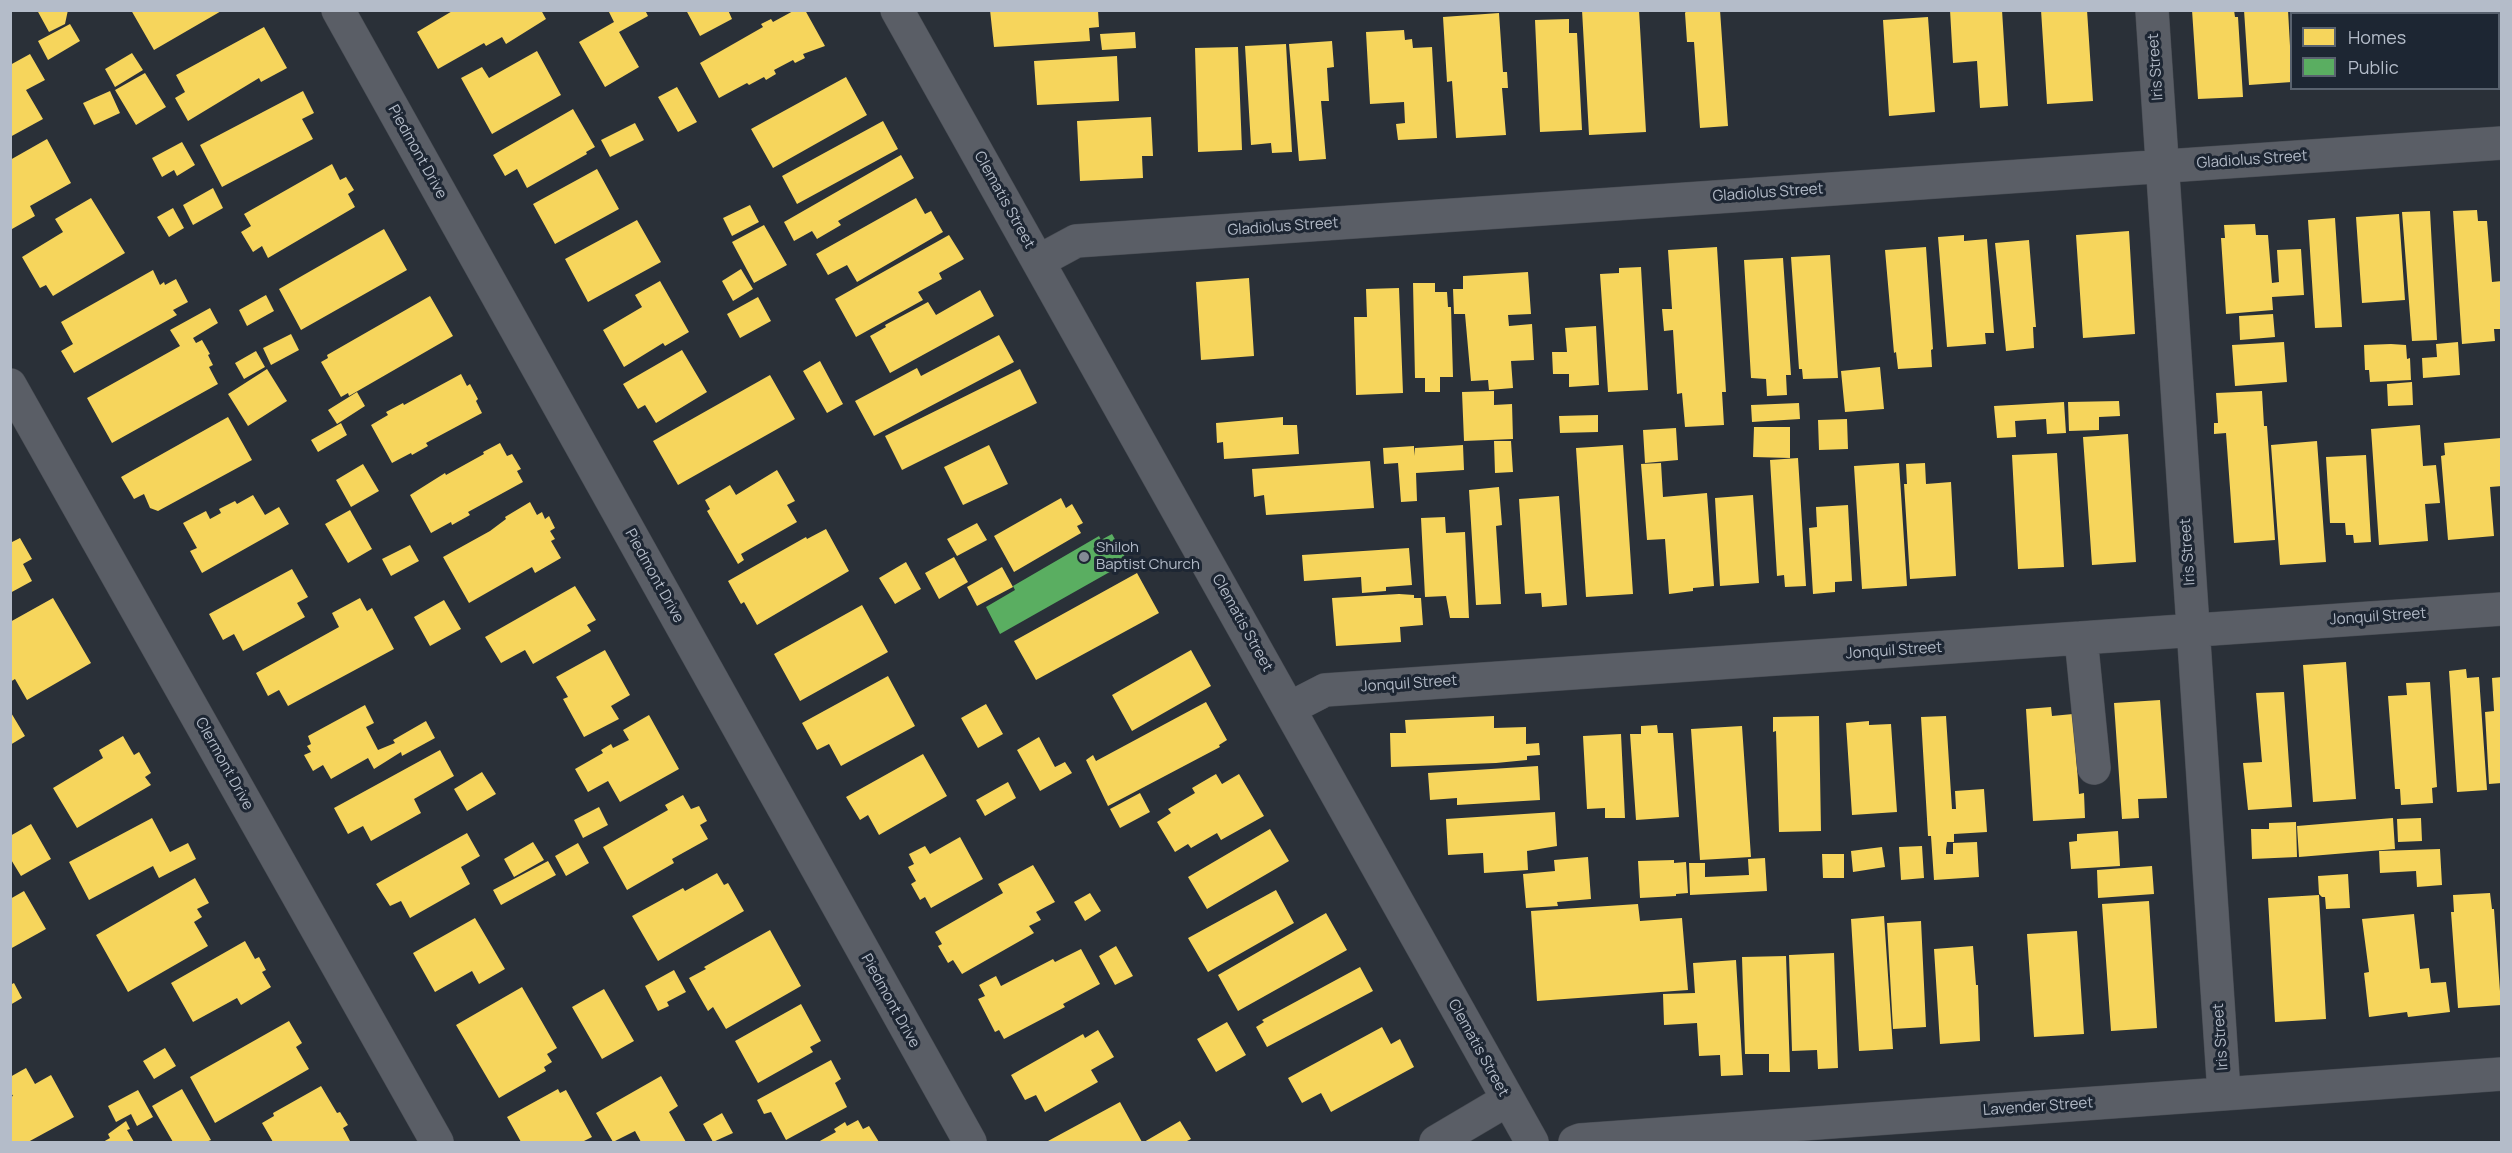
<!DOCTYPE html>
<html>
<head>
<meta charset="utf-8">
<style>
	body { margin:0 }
	#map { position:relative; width:2512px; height:1153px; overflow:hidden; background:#2a3038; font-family:Manrope,sans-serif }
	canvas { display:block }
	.frame { position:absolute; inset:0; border:12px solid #b4bcc9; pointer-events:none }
	.legend { position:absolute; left:2290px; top:12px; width:210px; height:78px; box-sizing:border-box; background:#1d2633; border:2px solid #59626f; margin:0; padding:8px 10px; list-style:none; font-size:18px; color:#b4bcc9 }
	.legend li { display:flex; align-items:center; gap:12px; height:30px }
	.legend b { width:30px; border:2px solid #59626f }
</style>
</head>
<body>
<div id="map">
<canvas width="2512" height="1153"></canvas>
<div class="frame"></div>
<ul class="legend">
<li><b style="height:16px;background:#f6d55c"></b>Homes</li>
<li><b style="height:16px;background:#5aae61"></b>Public</li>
</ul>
</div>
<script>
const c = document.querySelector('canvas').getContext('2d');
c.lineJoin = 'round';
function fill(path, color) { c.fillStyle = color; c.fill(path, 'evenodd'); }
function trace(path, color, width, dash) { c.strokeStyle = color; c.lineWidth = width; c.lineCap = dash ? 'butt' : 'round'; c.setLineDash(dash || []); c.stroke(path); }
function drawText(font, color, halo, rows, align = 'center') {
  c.font = font + ' Manrope,sans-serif'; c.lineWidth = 6; c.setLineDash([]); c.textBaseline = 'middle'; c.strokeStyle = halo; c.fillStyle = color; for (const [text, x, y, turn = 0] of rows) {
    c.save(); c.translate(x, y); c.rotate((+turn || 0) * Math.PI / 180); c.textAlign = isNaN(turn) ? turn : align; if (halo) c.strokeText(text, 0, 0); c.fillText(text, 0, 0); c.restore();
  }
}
const homes = new Path2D(`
	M37,10H68L65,24L49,32Z
	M131,10H223L154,50Z
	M454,10H541L546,19L506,44L502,37L486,46L484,43L438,69L417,32Z
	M608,10H645L648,16L619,32L639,67L605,87L579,42L614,22Z
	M686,10H728L732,19L700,36Z
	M795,10H805L825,46L803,54L805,58L795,63L793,60L774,70L776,74L766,80L764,77L749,85L747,83L719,98L700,63L763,27L761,24L771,19L773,22Z
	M990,10H1098L1099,27L1089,28L1090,41L994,47Z
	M1582,10H1639L1646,132L1589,135Z
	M1687,10H1720L1728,126L1700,128L1694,42H1687L1685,13Z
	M1950,10H2002L2008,106L1980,108L1977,61L1953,63Z
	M2041,10H2087L2093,101L2047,104Z
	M2192,10H2234L2235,17H2238L2243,97L2198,99Z
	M2244,10H2288L2292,82L2249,85Z
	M2293,10H2331V14H2293Z
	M2346,10H2387V14H2346Z
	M2397,10H2434V14H2398Z
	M2440,10H2489L2490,14H2440Z
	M1499,13L1503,72H1507L1508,88H1502L1506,135L1456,138L1452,81L1447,82L1443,17Z
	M1928,17L1935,112L1889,116L1883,20Z
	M1569,19V33H1577L1582,130L1540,132L1535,20Z
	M70,24L80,41L48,60L38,41Z
	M264,27L287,68L261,82L259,78L188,121L175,98L185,92L176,75Z
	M1404,30L1405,40L1412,39L1413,48L1432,47L1437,138L1398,140L1396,124L1405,123L1404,102L1370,104L1366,32Z
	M1135,32L1136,48L1102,50L1100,34Z
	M1332,41L1334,67L1327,68L1329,101H1321L1326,159L1299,161L1289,44Z
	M1286,44L1292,152L1272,153L1271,143L1251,145L1245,46Z
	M1238,47L1242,150L1198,152L1195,48Z
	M537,51L561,95L492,134L461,78L482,67L489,78Z
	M132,53L143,70L115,87L105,69Z
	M30,54L45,80L26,90L43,119L10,137V65Z
	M1117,56L1119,101L1037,105L1034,61Z
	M145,73L166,107L136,125L115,90Z
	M846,77L867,115L773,168L751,129Z
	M677,87L697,122L678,132L658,97Z
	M110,91L120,113L94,125L83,103Z
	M303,91L314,113L302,119L313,139L222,187L200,145Z
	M573,109L595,147L586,152L587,154L527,188L517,169L505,176L493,155Z
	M1151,117L1153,156H1142L1143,178L1080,181L1077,121Z
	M883,121L898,149L797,204L782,176Z
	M635,123L644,140L610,157L601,140Z
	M47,139L71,183L30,206L35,216L12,229L10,225V160Z
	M182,142L195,165L177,176L174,170L162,177L152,158Z
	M901,155L914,178L838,221L841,225L817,239L812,231L794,241L784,222Z
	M332,164L340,180L346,177L354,190L348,194L355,207L268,258L262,246L253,252L241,232L251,226L244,214Z
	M597,169L619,209L555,244L533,204Z
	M213,188L223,208L193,225L183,205Z
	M91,198L125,253L53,296L46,285L40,288L22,257L63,232L55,219Z
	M916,198L925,214L931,211L943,232L857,282L847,265L828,275L816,254Z
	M750,205L759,222L732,236L723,218Z
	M173,208L184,228L169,237L157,217Z
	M2477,210L2478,221H2487L2492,282L2502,281V329H2494L2495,341L2462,344L2453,211Z
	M2430,211L2437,340L2412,341L2402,212Z
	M2399,214L2405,300L2362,303L2356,217Z
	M2335,218L2342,327L2315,328L2308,220Z
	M637,220L661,262L588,302L565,259Z
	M2255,224L2256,235H2268L2272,283L2279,282L2277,250L2301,249L2304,295L2272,297L2273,310L2226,314L2221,238H2225L2224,225Z
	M764,225L787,265L754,283L732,242Z
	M384,229L407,270L301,330L279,289Z
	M2129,231L2135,334L2083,338L2076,235Z
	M949,235L964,259L939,273L942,279L918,292L923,300L856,337L835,299Z
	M1964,235V241L1987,239L1994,333H1985L1986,344L1947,347L1938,237Z
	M2029,240L2036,327H2033L2034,348L2006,351L1995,243Z
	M1717,247L1726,392H1722L1724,425L1685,427L1682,393L1677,394L1673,330L1664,331L1662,309H1672L1668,250Z
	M1926,247L1933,349L1931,350L1932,367L1898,369L1896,352L1894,353L1885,250Z
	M1830,255L1838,378L1803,379L1802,369H1799L1791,257Z
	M1783,258L1791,375H1786L1787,395L1767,396L1766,379L1751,378L1744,260Z
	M1641,267L1648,390L1608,392L1600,274L1619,273V268Z
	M741,269L753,289L733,301L722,281Z
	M153,270L160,285L164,282L165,285L176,279L188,302L173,310L177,315L74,373L61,351L73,344L61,322Z
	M1528,272L1531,314L1508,315L1509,326L1532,324L1534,360L1511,361L1513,388L1489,390L1488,380L1471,381L1465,314H1454L1453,289H1463V276Z
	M1249,278L1254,356L1201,360L1196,282Z
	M660,281L689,332L665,346L663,343L624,367L603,330L642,307L635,295Z
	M1413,283H1435V292H1447L1448,307H1451L1453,377H1440V392H1425V378H1415Z
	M1399,288L1403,393L1356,395L1354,317H1367L1366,289Z
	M980,290L994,316L890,373L870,336L886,327L885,325L928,302L936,315Z
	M266,295L274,311L247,326L239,310Z
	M430,296L453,336L349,396L348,393L341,397L321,362L328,358L327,355Z
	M758,297L771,321L740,338L727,314Z
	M210,308L218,323L193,338L196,343L202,340L210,354L208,355L213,365L209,367L218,384L112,443L87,398L180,346L170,330Z
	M2273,314L2275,337L2240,340L2239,316Z
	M1596,326L1599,385L1569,387V374H1553L1552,352H1567L1565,328Z
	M291,334L299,350L271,365L263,348Z
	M999,335L1014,362L874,436L855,401L917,368L921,376Z
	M2284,342L2287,382L2235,386L2232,345Z
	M2458,342L2460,375L2423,378L2422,358L2437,357L2436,344Z
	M2391,344L2406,345L2407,359L2410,358L2411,380L2370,382L2369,370H2365L2364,345Z
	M682,350L707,392L656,423L645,405L638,409L623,384Z
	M256,351L265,367L244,379L235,363Z
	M820,361L843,404L827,413L803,371Z
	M1880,367L1884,409L1845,412L1841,371Z
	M267,369L287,401L248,426L228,394Z
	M1020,369L1037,403L902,470L885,436Z
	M461,374L467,386L470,384L478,399L476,401L482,413L426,443L428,446L412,455L411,453L392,463L371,425L388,415L386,412L403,403L404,405Z
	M770,375L795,419L678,485L653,441Z
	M2412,382L2413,405L2388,406L2387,384Z
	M1494,391V405L1512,404L1513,439L1464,441L1462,392Z
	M2262,391L2264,426H2267L2275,540L2234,543L2226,433L2214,434V423H2218L2216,393Z
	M357,392L365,406L337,424L328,410Z
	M2119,401L2120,416L2099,417V430L2069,431L2068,402Z
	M2064,402L2066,433L2047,434L2046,419L2015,421L2016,437L1997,438L1994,406Z
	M1799,403L1800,419L1752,422L1751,405Z
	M1598,415V432L1560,433L1559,416Z
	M228,417L252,460L158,511L150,508L144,494L134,499L121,477Z
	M1283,417V425H1297L1299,454L1224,459L1223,442L1217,443L1216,423Z
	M1847,419L1848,449L1819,450L1818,420Z
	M341,423L347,435L318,452L311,440Z
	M2420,425L2423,466L2436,465L2440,503L2425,504L2428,541L2379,545L2371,429Z
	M1754,427H1790V458L1753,457Z
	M1676,428L1678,460L1645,463L1643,430Z
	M2128,434L2136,562L2092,565L2083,437Z
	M2501,438L2502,486L2490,487L2494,536L2448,540L2441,456L2445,455L2444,443Z
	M1494,441H1511L1513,472L1495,473Z
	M2317,441L2326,562L2280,565L2271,445Z
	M500,443L507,456L512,454L521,469L517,471L523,482L468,512L470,515L452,525L451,522L431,533L410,495L445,473L446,475L484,454L483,452Z
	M989,445L1008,484L963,505L944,467Z
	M1463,445L1464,470L1416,473L1417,501L1401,502L1398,463L1384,464L1383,448L1414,446V456L1415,448Z
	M1623,445L1633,594L1586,597L1576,448Z
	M2057,453L2064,567L2018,569L2012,455Z
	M2366,455L2371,542L2354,543L2353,535H2346L2345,523H2330L2326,457Z
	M1798,458L1806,586L1785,587L1784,575L1777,576L1770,460Z
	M1370,461L1374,508L1266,515L1264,495L1254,497L1252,469Z
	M1661,463L1663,497L1707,493L1714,586L1693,588V591L1669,594L1665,539L1647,540L1641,464Z
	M1899,463L1907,586L1862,589L1854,466Z
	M1925,463L1926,484L1951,482L1956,576L1910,579L1904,484H1907L1906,464Z
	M363,464L379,491L351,507L336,480Z
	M777,470L795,501L787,505L797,522L741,554L744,560L738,564L707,511L710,509L705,500L730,485L736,495Z
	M1499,487L1502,525L1496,526L1501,604L1476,605L1469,490Z
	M253,495L265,515L279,507L289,524L202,573L190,551L197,548L183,523L206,511L210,519L221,513L219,509L235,501L237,504Z
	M1753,495L1759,583L1720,586L1715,498Z
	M1559,496L1567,605L1542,607L1541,593L1525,594L1519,499Z
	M1061,498L1066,508L1072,504L1083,523L1077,526L1081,533L1014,572L994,536Z
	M530,502L537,515L542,512L545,519L549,516L555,528L550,531L555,539L551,541L561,558L535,573L532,567L469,603L443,557L490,531L506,519L505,517Z
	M1848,505L1852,581L1835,582V592L1813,594L1809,528L1817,527L1816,507Z
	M350,510L372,549L348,563L325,524Z
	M1445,517L1446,533L1465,532L1469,618H1450L1446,596L1425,597L1421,518Z
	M977,523L987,540L957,556L947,539Z
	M826,529L849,571L757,625L744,602L741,604L728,581L806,537L807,539Z
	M20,538L32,559L23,564L32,581L10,593V543Z
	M410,545L419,561L391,576L382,559Z
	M1409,548L1412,585L1386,587V591L1362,593L1361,577L1304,581L1302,555Z
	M954,557L968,582L939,599L925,573Z
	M906,562L921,589L895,604L879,578Z
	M1002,567L1013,587L977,606L967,587Z
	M292,569L308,597L297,603L305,617L243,651L234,634L223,640L209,614Z
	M1137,573L1159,613L1036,680L1014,641Z
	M575,586L596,620L587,625L591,631L533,664L525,650L501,663L485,637Z
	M1399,594L1414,595V598H1421L1423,625L1400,627L1401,642L1336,646L1332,598Z
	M53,598L91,663L27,700L15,679L10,682V622Z
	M360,598L367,611L372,608L394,649L288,706L279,690L268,696L256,673L339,627L332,613Z
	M444,600L461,629L430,646L414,617Z
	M862,605L888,652L800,701L774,654Z
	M605,650L630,695L611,706L619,719L584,737L563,699L568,697L556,677Z
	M1191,650L1211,686L1132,731L1112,695Z
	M2346,662L2356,799L2313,802L2303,665Z
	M2466,669L2467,678L2479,677L2487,790L2457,792L2449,671Z
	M888,676L915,726L841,766L829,744L817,750L802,723Z
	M2502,677V783L2489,784L2485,712L2494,711L2492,678Z
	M2430,682L2437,787L2432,788L2433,803L2401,805L2400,789H2395L2388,696L2407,695L2406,683Z
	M2284,692L2292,807L2248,810L2243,763L2262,762L2256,693Z
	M2160,700L2167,798L2138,799L2139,818L2122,819L2114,703Z
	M1206,702L1227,740L1219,745L1220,747L1108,806L1086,760L1093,755L1096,761Z
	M986,704L1003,734L978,748L961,718Z
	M365,705L374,723L366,727L378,750L395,743L393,740L426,721L435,738L402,756L401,752L374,769L368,758L331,779L323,765L313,771L304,755L311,752L307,746L311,744L308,736Z
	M2051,707L2052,716L2073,714L2079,794L2084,793L2085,818L2033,821L2026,709Z
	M10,711L25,736L10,745Z
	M649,715L679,769L620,802L608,781L588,792L575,769L603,753L601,750L611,744L613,748L629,740L623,730Z
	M1494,716V728L1526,727V744L1539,743L1540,755L1527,756V760L1496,763L1391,767L1390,733H1406L1405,720Z
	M1819,716L1821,831L1779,832L1776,731L1773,732V717Z
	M1946,716L1952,809H1956L1955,791L1984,789L1987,832L1954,834V842H1947L1946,849V854H1953V843L1977,842L1979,877L1934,880L1931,836H1928L1921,717Z
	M1869,721V725L1891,724L1897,812L1852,815L1846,723Z
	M1657,725L1658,733H1673L1679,817L1636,820L1630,734H1641V726Z
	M1742,726L1751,857L1700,860L1691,729Z
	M1621,734L1625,818H1605V808L1587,809L1583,736Z
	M123,736L134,755L139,752L151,773L145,777L151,785L77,828L53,788L103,758L99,750Z
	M1039,737L1055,767L1065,762L1072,773L1040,791L1017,750Z
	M440,750L454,776L414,799L421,813L371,841L363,826L348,834L334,808Z
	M923,754L947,796L879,835L868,815L860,820L846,797Z
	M1538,766L1540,800L1457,805V798L1430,800L1428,773Z
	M482,772L496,794L467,811L454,789Z
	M1216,774L1222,784L1239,774L1264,816L1221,840L1217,833L1191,848L1188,844L1175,852L1157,822L1171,813L1168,809L1195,793L1192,788Z
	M1008,782L1016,798L985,816L976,800Z
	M1140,793L1150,812L1120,828L1110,809Z
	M683,795L691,809L699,806L707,821L700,825L708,839L672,859L674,863L627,890L603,847L668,810L665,805Z
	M599,807L608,825L583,838L574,820Z
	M1555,812L1557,846L1527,851L1528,870L1484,873L1483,853L1448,855L1446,819Z
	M152,818L170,852L188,843L196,859L159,878L153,866L89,900L69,862Z
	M2393,818L2395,849L2299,857L2297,826Z
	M2421,818L2422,841L2398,842L2397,819Z
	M2296,822L2297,857L2252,859L2251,829H2269V823Z
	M31,824L51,859L21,876L10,858V836Z
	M1270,829L1289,861L1207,909L1188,877Z
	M2118,831L2120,866L2071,869L2069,842L2077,841V834Z
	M467,833L480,856L461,867L470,884L410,918L401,901L390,906L376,884Z
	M960,837L983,879L931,908L925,897L920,900L911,884L916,881L908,867L914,864L909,854L925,846L930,854Z
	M533,842L544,860L514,877L504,859Z
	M578,843L589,863L566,876L555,856Z
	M1922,846L1924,878L1901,880L1899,847Z
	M1882,847L1885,867L1853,872L1851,851Z
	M2440,849L2442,885L2417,887L2416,871L2380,873L2379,851Z
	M1822,854H1844V878H1823Z
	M1588,857L1591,899L1557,902L1558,906L1526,908L1523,874L1555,871L1554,860Z
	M1765,858L1767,891L1690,895L1689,863H1705V877L1749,875L1748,859Z
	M1674,860V863L1686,862L1688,893L1676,894V896L1640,898L1638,861Z
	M548,861L556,875L501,905L493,890Z
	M1033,865L1055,902L1036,912L1041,920L1029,926L1034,933L962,974L953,960L948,963L938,946L942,944L935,932L1003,893L998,884Z
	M2152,866L2154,894L2098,898L2097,870Z
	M717,873L724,885L728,883L744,911L658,961L632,916L683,888L685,891Z
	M2348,874L2350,908L2326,909L2325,897H2322L2319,894L2318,876Z
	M195,878L209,903L197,909L202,917L194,922L208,946L128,992L96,935Z
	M1276,890L1294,923L1208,972L1188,938Z
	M24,891L46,929L10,949V899Z
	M1090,893L1101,911L1085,921L1074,902Z
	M2490,893L2492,909H2494L2501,1005L2458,1008L2451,912H2454L2453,895Z
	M2319,895L2326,1019L2275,1022L2268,898Z
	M2149,901L2157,1028L2111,1031L2102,904Z
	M1638,904L1640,921L1682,918L1688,990L1537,1001L1531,911Z
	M1326,913L1347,950L1238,1011L1218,975Z
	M2414,914L2420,969L2429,968L2431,983L2446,982L2450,1012L2408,1017L2407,1012L2369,1017L2364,973L2369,972L2362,919Z
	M1884,916L1893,1049L1859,1051L1851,919Z
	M475,918L505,969L479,984L472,971L435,992L413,953Z
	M1921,921L1926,1027L1893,1029L1887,923Z
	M770,930L801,986L726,1029L713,1007L708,1011L689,978L706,969L704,967Z
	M2077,931L2084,1034L2034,1037L2027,934Z
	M245,941L255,959L259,957L266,970L262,972L271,987L241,1005L237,998L193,1022L171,983Z
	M1116,946L1133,976L1115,985L1099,956Z
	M1973,946L1976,985H1978L1980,1041L1940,1044L1934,949Z
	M1081,949L1100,984L1063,1004L1065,1007L1004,1039L999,1030L995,1032L978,999L985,996L979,985L996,976L1001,986L1053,959L1055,962Z
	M1834,953L1838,1068L1818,1069L1817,1050L1792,1051L1789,955Z
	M1786,956L1790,1072H1769V1054H1745L1742,957Z
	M1736,960L1743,1075L1721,1076L1720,1055L1699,1056L1697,1023L1664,1025L1663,994L1695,993L1693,963Z
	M1360,967L1373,991L1267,1047L1256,1027L1264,1022L1262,1020Z
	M674,970L686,992L667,1002L669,1006L658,1011L645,986Z
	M14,983L22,998L10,1005V985Z
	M522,987L557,1048L547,1054L552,1062L544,1067L546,1071L499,1098L456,1025Z
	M604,989L634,1041L602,1059L572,1007Z
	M801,1004L821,1041L810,1047L813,1052L758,1083L735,1041Z
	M289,1021L302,1043L296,1047L309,1069L215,1123L190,1077Z
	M1227,1022L1246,1055L1216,1072L1197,1039Z
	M1382,1027L1391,1044L1400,1039L1414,1067L1331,1112L1321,1093L1302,1103L1288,1078Z
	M1098,1030L1114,1057L1091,1070L1098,1082L1045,1112L1036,1095L1025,1100L1011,1075L1083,1034L1085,1038Z
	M165,1048L176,1066L154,1079L143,1061Z
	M831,1060L841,1079L835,1083L847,1107L786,1140L771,1112L764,1114L757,1100Z
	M26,1068L35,1084L51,1075L74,1117L28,1142H10V1097L13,1096L10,1091V1077Z
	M661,1076L678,1106L669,1112L686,1142H641L635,1131L613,1142L596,1113Z
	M321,1086L337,1113L340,1112L348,1125L343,1128L350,1141L273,1142L262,1123L274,1116L273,1113Z
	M182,1089L211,1140L206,1142H173L152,1106Z
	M558,1089L560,1093L566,1090L592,1137L582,1142H521L507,1117Z
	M138,1090L153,1117L137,1126L131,1114L116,1122L108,1106Z
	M1120,1102L1142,1142H1049L1048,1141Z
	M722,1113L733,1133L713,1142L703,1124Z
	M858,1120L863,1129L869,1126L879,1142H818L836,1132L834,1129L845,1122L847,1126Z
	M126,1121L130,1129L127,1130L134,1142H103L110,1138L108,1134Z
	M1180,1121L1191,1139L1185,1142H1144Z`);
const public = new Path2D(`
	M1112,534L1129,564L1117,571L1115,569L1000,634L986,607L1015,590L1013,586L1099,536L1101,540Z`);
const minor = new Path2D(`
	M338,10L970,1142
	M897,10L1532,1142
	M2152,10L2224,1093
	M1039,261L1076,241L2502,143
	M10,385L437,1142
	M2081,638L2094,768
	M1290,708L1325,690L2502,609
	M1436,1142L1507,1100
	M1575,1142L1580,1140L2502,1074`);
const markers = [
	[1084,557,6,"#848b96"]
];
const streetNames = [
	["Iris Street",2156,67,-94],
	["Piedmont Drive",417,152,61],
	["Gladiolus Street",2252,160,-4],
	["Gladiolus Street",1768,193,-4],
	["Clematis Street",1004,200,61],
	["Gladiolus Street",1283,227,-4],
	["Iris Street",2188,552,-94],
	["Piedmont Drive",654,576,61],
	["Jonquil Street",2378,617,-4],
	["Clematis Street",1242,623,61],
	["Jonquil Street",1894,651,-4],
	["Jonquil Street",1409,684,-4],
	["Clermont Drive",224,764,61],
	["Piedmont Drive",890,1001,61],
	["Iris Street",2221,1037,-94],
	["Clematis Street",1478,1048,61],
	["Lavender Street",2038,1107,-4]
];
const poiNames = [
	["Shiloh",1096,548],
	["Baptist Church",1096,565]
];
fill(homes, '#f6d55c');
fill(public, '#5aae61');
trace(minor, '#484c53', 34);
trace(minor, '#5a5e66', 33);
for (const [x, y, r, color] of markers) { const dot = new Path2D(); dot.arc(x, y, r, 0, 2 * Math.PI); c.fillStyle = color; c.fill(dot); trace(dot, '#1d2633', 2); }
drawText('15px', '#b4bcc9', '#1d2633', streetNames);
drawText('15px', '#b4bcc9', '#1d2633', poiNames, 'left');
</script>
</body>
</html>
